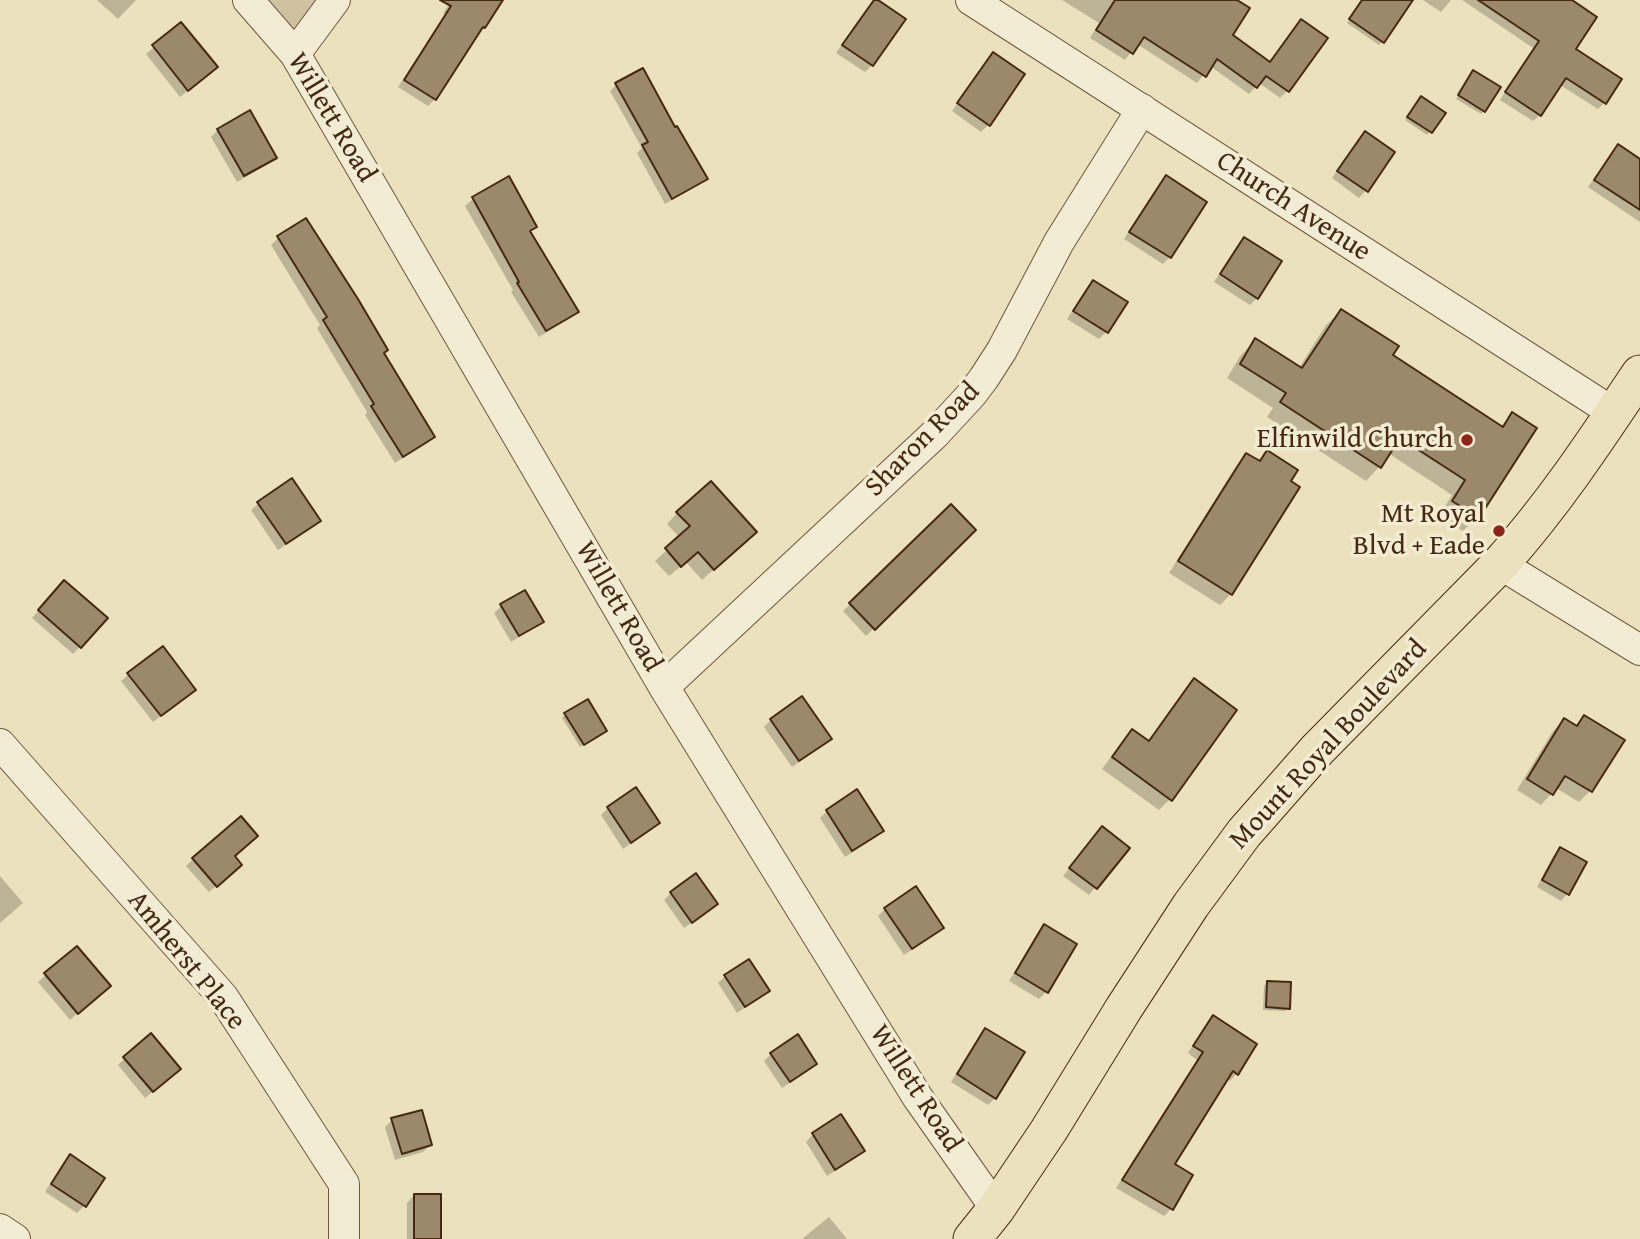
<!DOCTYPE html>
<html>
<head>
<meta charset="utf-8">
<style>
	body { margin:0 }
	canvas { display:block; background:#ebe1bd }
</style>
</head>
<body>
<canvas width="1640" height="1239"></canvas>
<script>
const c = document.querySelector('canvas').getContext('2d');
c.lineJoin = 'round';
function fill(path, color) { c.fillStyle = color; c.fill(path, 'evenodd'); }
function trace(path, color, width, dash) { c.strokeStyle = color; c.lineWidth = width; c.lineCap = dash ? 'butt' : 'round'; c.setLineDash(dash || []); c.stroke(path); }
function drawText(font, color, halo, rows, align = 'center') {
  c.font = font + ' "Gentium Book Plus",serif'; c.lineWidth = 7; c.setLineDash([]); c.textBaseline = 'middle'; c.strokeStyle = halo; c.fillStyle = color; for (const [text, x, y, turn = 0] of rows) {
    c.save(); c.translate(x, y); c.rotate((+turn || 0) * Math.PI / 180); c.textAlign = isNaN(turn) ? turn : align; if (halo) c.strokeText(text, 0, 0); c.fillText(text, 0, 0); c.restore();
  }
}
const green = new Path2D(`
	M248,0H335L295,54Z`);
const shadow = new Path2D(`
	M97,0H136L118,19Z
	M452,0H501L484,27L476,35L435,99L428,106L398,87L445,14L443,13Z
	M876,0L872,65L865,72L836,53L868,7Z
	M1062,0H1234L1230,35L1269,63L1294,28L1301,21L1287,91L1280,98L1259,83L1249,94L1210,66L1197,83L1137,44L1125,60L1090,38L1099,23Z
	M1423,0H1451L1441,12Z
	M1462,0H1569L1573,49L1604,103L1598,109L1560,85L1540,115L1533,121L1500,100L1533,48Z
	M1359,5L1382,42L1379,45L1347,23Z
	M181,24L208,74L180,97L146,54Z
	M986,61L988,125L981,132L952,111Z
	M642,70L675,129L705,178L699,184L665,204L637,153L642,148L610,91L616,85Z
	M1470,75L1484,111L1481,114L1456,99Z
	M1418,101L1443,113L1427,135L1405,120Z
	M218,130L275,157L268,164L237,182L211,137Z
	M1365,133L1366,190L1359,198L1332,178L1358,140Z
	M1618,147L1640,161V222L1588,187L1611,154Z
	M1166,177L1170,257L1163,264L1124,239L1159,185Z
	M508,179L535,227L529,233L577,311L569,319L539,337L511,292L513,290L465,206L473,199Z
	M278,238L382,354L433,437L426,444L395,463L365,415L367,412L317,328L320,325L271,245Z
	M1244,239L1257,298L1250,305L1214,282L1237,246Z
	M1093,282L1125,303L1106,332L1099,339L1067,319L1086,289Z
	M1341,311L1390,356L1500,427L1512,415L1477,517L1463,531L1439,516L1452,495L1388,453L1380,466L1366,481L1267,417L1273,408L1227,378L1241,355L1256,340L1299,368L1326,325Z
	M1267,452L1288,482L1231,594L1220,605L1169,573L1236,466L1247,455L1257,462Z
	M259,503L318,521L311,528L278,550L251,510Z
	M951,507L974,530L866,636L843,611Z
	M677,513L744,543L702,580L686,562L669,576L655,561L680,538L667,524Z
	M57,589L106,618L73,654L32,618Z
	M501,606L541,621L534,628L511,642L494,613Z
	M129,674L186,697L153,722L121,681Z
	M1194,681L1170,799L1159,810L1102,769L1121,743L1132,732L1147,742L1183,692Z
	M565,715L602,733L580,747L562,718Z
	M1584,717L1622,741L1590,791L1579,802L1556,788L1541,805L1517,790L1553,731L1564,720L1574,727Z
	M771,720L829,739L822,746L792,767L764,727Z
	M636,790L658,823L651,830L623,849L601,815L608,808Z
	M827,811L882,831L875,838L845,857L820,818Z
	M1102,828L1127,848L1089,895L1063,876Z
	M1560,849L1568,893L1561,901L1537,887L1553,856Z
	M233,857V872L209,892L186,866L193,859Z
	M0,876L23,903L0,923Z
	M671,893L716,904L709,911L684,928L664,900Z
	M885,909L941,928L934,935L904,955L878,916Z
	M1044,927L1046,992L1039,999L1009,981L1037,934Z
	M77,948L101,993L70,1020L38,982Z
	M726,976L767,991L760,998L737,1013L718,983Z
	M1267,983L1288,1008L1285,1011L1263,1010L1264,986Z
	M1214,1017L1237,1073L1230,1081L1227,1079L1173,1165L1191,1176L1171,1209L1164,1216L1116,1188L1197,1060L1188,1053L1206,1024Z
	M985,1030L995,1098L988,1105L951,1082L978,1038Z
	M771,1054L815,1064L808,1071L782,1088L764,1061Z
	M125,1058L172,1076L145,1098L118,1065Z
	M392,1120L430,1145L423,1152L395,1160L385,1127Z
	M813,1134L863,1151L855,1158L827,1176L806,1142Z
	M70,1156L103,1179L84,1206L77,1213L45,1192L63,1163Z
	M414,1195L440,1239H407V1203Z
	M829,1217L847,1239H802Z`);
const building = new Path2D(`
	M440,0H503L485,28L483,27L436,100L404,80L451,6Z
	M874,0H878L906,19L873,66L842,45Z
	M1115,0H1237L1250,8L1233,35L1270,62L1301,19L1328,38L1289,92L1266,76L1257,88L1217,59L1206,77L1144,37L1133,54L1096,30Z
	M1362,0H1413L1384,43L1349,19Z
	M1478,0H1572L1597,17L1576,49L1622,79L1606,104L1566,78L1541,116L1505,92L1539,41Z
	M181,22L218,67L188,91L152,45Z
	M993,52L1025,74L990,126L957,103Z
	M643,68L675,127L677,126L708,179L672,199L642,145L648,142L615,83Z
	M1473,70L1501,87L1485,112L1458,95Z
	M1421,96L1446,113L1432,133L1407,117Z
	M250,110L277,158L244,176L217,129Z
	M1365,131L1395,152L1368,192L1337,171Z
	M1618,144L1640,159V210L1594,180Z
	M1166,175L1207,202L1171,258L1129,232Z
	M509,176L537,227L530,231L579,312L546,331L517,283L519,282L472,197Z
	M306,218L358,299L388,350L384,353L435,437L403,457L371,406L374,404L323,320L327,317L277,236Z
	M1244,237L1282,261L1258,299L1220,274Z
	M1093,280L1128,302L1108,333L1073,311Z
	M1341,309L1399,346L1393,355L1503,427L1512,412L1537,428L1479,518L1452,501L1465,480L1400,438L1381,468L1280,402L1286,393L1240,364L1255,338L1302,368Z
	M1267,450L1298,470L1291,481L1300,487L1232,595L1178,561L1246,453L1260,461Z
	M292,478L321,521L286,544L257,502Z
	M711,481L757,532L714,570L698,552L681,567L665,548L690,526L676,512Z
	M951,504L976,530L875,630L849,603Z
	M64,580L108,618L81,648L38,610Z
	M525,590L544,622L519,636L500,604Z
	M163,646L196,690L161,716L127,673Z
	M1194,678L1237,710L1172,801L1112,757L1132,729L1149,741Z
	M802,696L832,739L799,761L770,719Z
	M588,699L607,731L584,745L564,713Z
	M1584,715L1625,740L1592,792L1565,776L1553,795L1527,779L1564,718L1577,726Z
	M636,787L660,823L631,843L607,807Z
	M857,789L884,831L852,851L826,810Z
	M241,816L258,836L235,856L242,865L217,887L192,858Z
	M1102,826L1130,848L1097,889L1069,868Z
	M1560,847L1587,862L1569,895L1542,880Z
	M696,873L718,904L692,923L670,892Z
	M916,886L944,928L912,949L884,908Z
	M1044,924L1077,944L1048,993L1015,973Z
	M77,946L111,986L78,1014L44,973Z
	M749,959L770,991L745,1007L724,975Z
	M1267,981L1291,982L1290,1009L1266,1007Z
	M1213,1015L1257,1044L1238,1075L1233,1071L1175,1164L1193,1175L1173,1210L1122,1180L1203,1052L1193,1046Z
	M985,1028L1025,1052L996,1099L957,1074Z
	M151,1033L181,1069L153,1092L123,1057Z
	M798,1034L817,1064L790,1082L770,1053Z
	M422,1110L432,1145L402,1154L391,1118Z
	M841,1114L865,1151L835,1170L812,1133Z
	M70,1154L105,1178L86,1207L51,1184Z
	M414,1194H441V1239H414Z`);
const minor = new Path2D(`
	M248,0L295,54L664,687L918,1098L996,1209
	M971,0L1614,413
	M295,54L335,0
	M1500,564L1640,650
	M664,687L935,434L972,394L984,378L1002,350L1059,242L1142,109
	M0,744L223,997L344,1184V1239
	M0,1229L15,1239`);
const major = new Path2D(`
	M972,1239L996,1209L1049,1130L1124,1008L1191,905L1244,833L1317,750L1500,564C1553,505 1596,440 1640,374`);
const markers = [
	[1467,440,7,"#8f2418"],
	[1499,531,7,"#8f2418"]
];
const streetNames = [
	["Willett Road",331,118,59],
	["Church Avenue",1293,207,33],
	["Sharon Road",923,440,-45],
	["Willett Road",618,607,60],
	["Mount Royal Boulevard",1329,745,-47],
	["Amherst Place",186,961,51],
	["Willett Road",915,1089,57]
];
const poiNames = [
	["Elfinwild Church",1453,440],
	["Mt Royal",1485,515],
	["Blvd + Eade",1485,547]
];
fill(green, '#cfc2a0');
fill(shadow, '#0003');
fill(building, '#9c886b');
trace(building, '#472813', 2);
trace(minor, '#70563e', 32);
trace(major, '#472813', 39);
trace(minor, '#f2ecd4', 30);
trace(major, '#ebe1bd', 37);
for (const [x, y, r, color] of markers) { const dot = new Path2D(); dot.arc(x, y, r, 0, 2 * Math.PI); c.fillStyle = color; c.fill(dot); trace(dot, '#f2ecd4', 2.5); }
drawText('28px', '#472813', '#f2ecd4', streetNames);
drawText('28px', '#472813', '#f2ecd4', poiNames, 'right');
</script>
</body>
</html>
